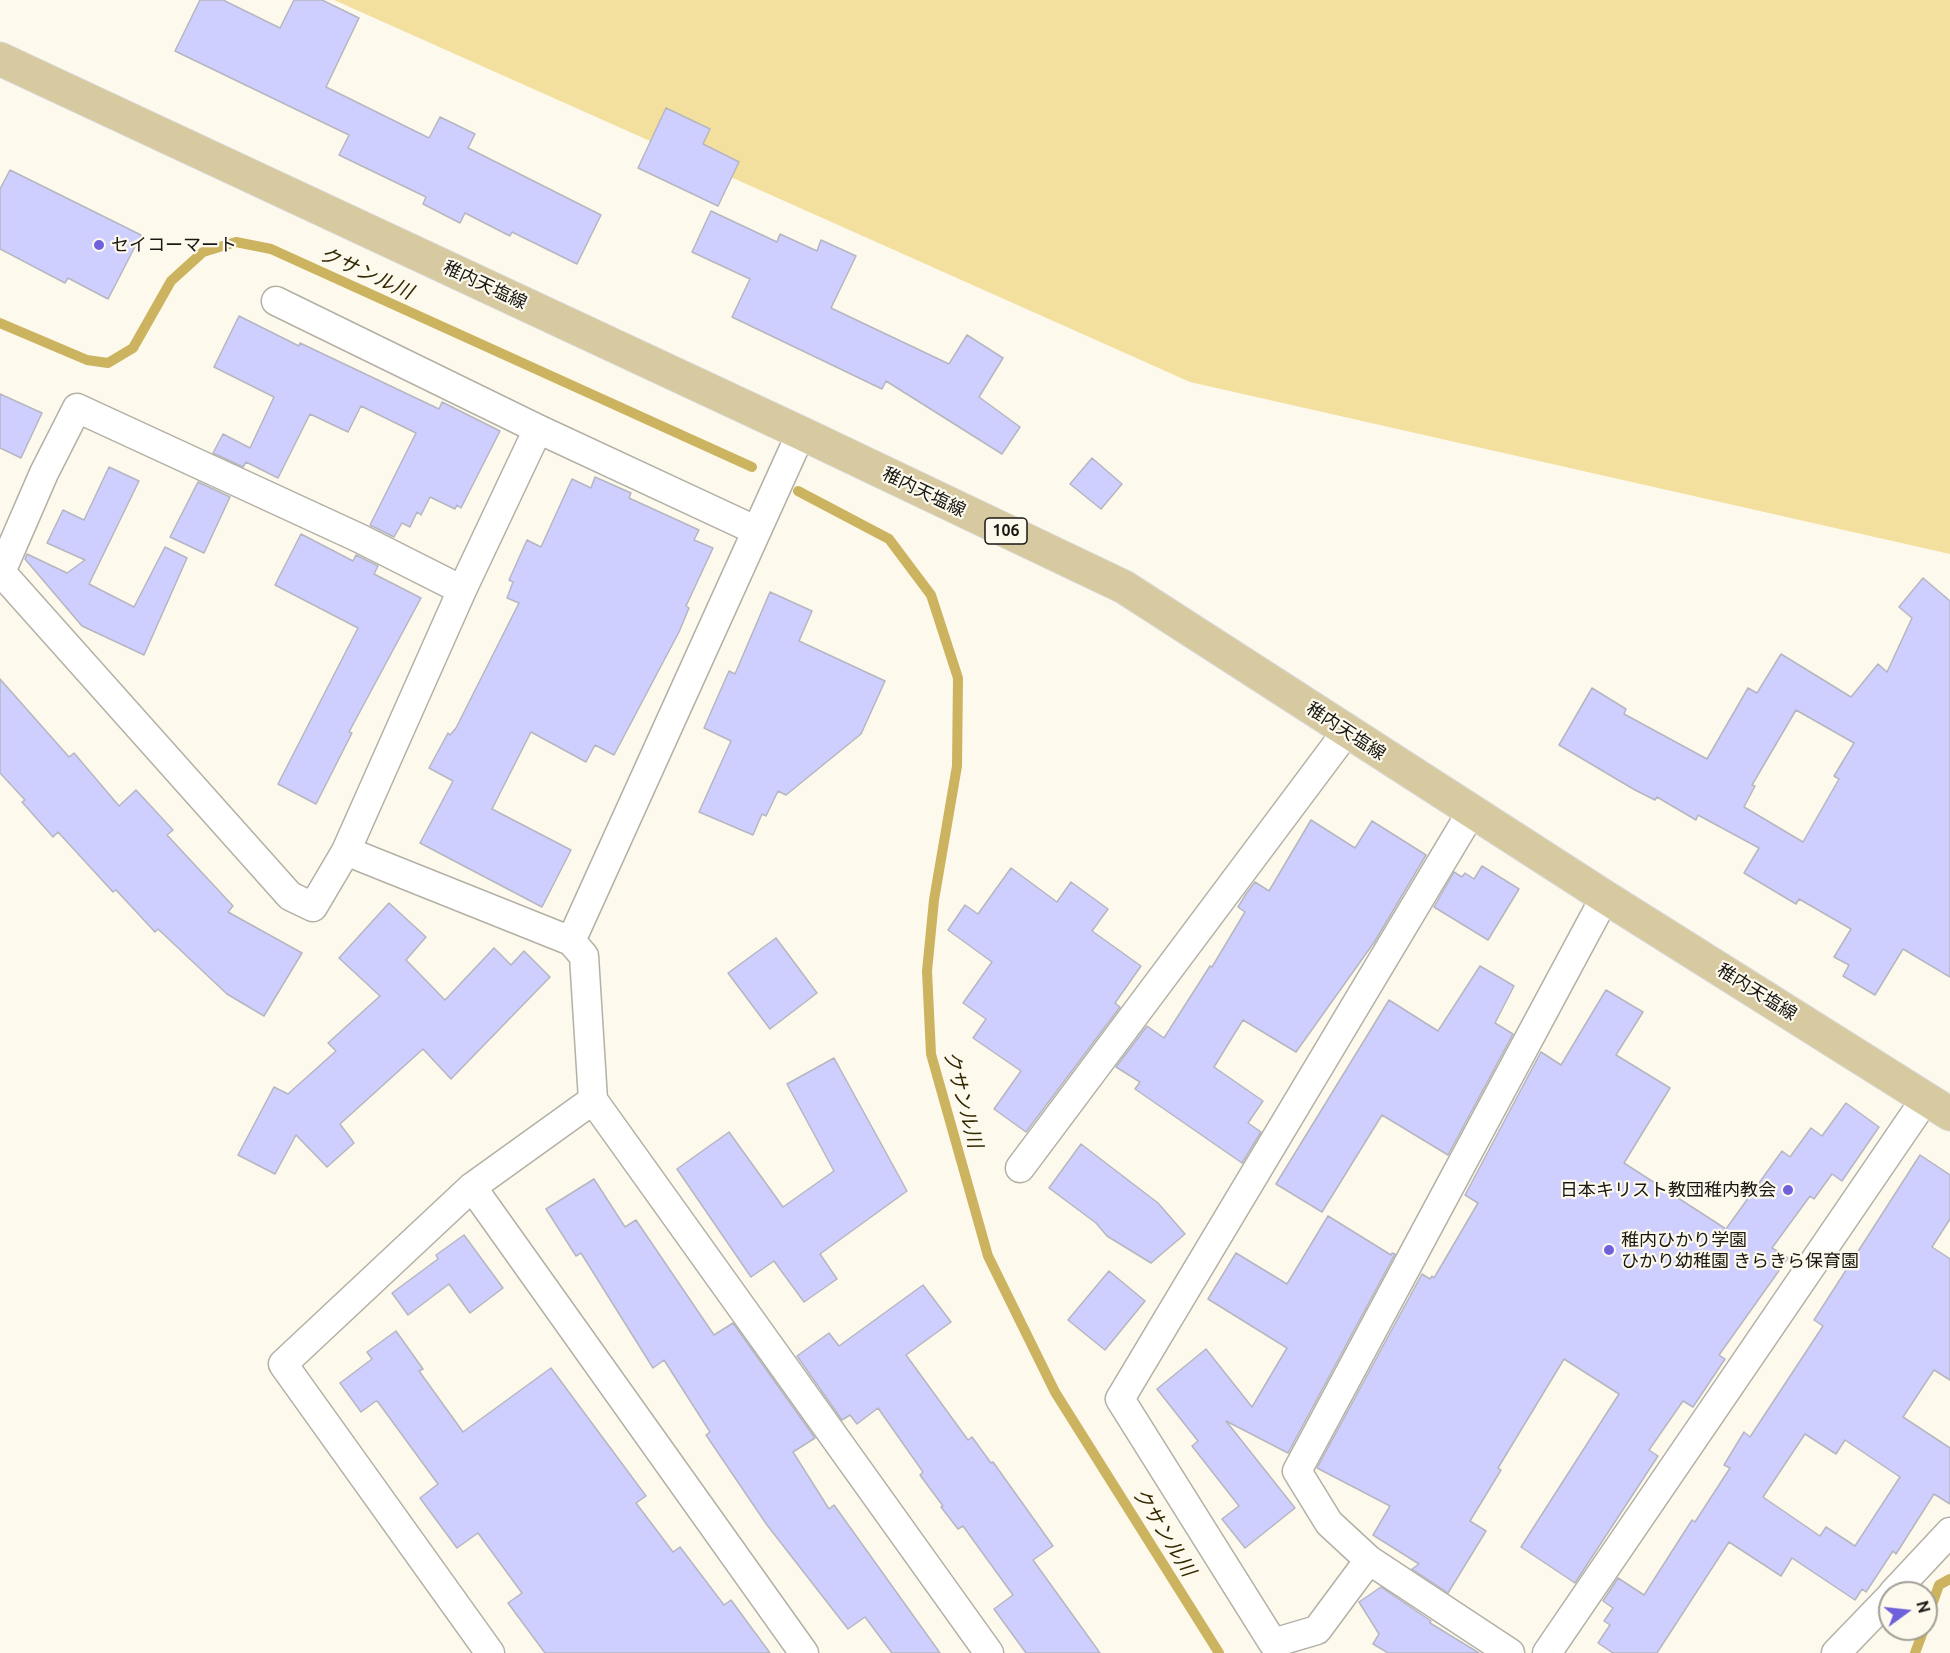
<!DOCTYPE html>
<html>
<head>
<meta charset="utf-8">
<style>
	body { margin:0 }
	#map { position:relative; width:1950px; height:1653px; overflow:hidden; background:#fdf9ed; font-family:Ubuntu,sans-serif }
	canvas { display:block }
	.north { position:absolute; left:1878px; top:1581px; width:60px; height:60px; box-sizing:border-box; background:#fdf9ed; border:2px solid #a19f96; border-radius:50%; rotate:75deg; font-size:16px; font-weight:700; line-height:24px; text-align:center; color:#181713 }
	.north::after { content:''; display:block; margin:auto; width:21px; height:27px; background:#6f60db; clip-path:polygon(50% 0,100% 100%,50% 72%,0 100%) }
</style>
</head>
<body>
<div id="map">
<canvas width="1950" height="1653"></canvas>
<div class="north">N</div>
</div>
<script>
const c = document.querySelector('canvas').getContext('2d');
c.lineJoin = 'round';
function fill(path, color) { c.fillStyle = color; c.fill(path, 'evenodd'); }
function trace(path, color, width, dash) { c.strokeStyle = color; c.lineWidth = width; c.lineCap = dash ? 'butt' : 'round'; c.setLineDash(dash || []); c.stroke(path); }
function drawText(font, color, halo, rows, align = 'center') {
  c.font = font + ' Ubuntu,"Noto Sans JP",sans-serif'; c.lineWidth = 4.5; c.setLineDash([]); c.textBaseline = 'middle'; c.strokeStyle = halo; c.fillStyle = color; for (const [text, x, y, turn = 0] of rows) {
    c.save(); c.translate(x, y); c.rotate((+turn || 0) * Math.PI / 180); c.textAlign = isNaN(turn) ? turn : align; if (halo) c.strokeText(text, 0, 0); c.fillText(text, 0, 0); c.restore();
  }
}
const green = new Path2D(`
	M334,0H1950V554L1190,382Z`);
const stream = new Path2D(`
	M0,323L87,360L108,363L133,348L171,281L203,252L236,242L271,249L752,467
	M798,491L889,539L931,595L958,678L957,766L934,900L927,971L931,1054L988,1256L1055,1392L1219,1653
	M1926,1622L1939,1585L1950,1579
	M1915,1653L1924,1629`);
const building = new Path2D(`
	M200,0H223L280,28L294,0H322L359,18L326,87L429,138L440,117L475,134L468,148L601,215L577,264L512,232L510,236L465,213L460,223L423,204L426,197L339,155L349,135L175,51Z
	M666,108L710,129L703,144L739,162L718,206L638,168Z
	M10,170L141,235L108,299L68,278L65,283L0,249V189Z
	M711,211L777,242L780,234L817,251L821,240L856,256L831,308L949,364L967,335L1003,358L979,397L1020,427L1002,454L886,381L882,389L732,317L750,279L692,252Z
	M239,316L299,346L300,343L439,409L442,402L500,431L461,508L457,505L455,509L430,497L421,515L417,512L410,527L402,523L394,537L370,525L416,433L361,406L348,432L310,414L278,478L246,462L243,467L213,453L223,434L250,448L274,397L214,367Z
	M0,394L42,413L21,458L0,448Z
	M1092,458L1122,484L1101,509L1070,484Z
	M109,467L139,481L89,584L134,607L165,547L187,558L144,655L82,626L25,559L27,554L67,573L85,560L47,543L63,510L84,520Z
	M595,477L631,493L629,498L699,530L694,540L713,548L686,606L689,608L679,632L614,755L595,745L586,762L531,732L492,809L571,850L542,907L420,843L453,781L429,768L448,733L450,735L456,728L519,603L507,598L513,582L509,580L527,540L541,547L572,479L591,488Z
	M198,482L230,497L204,553L170,537Z
	M301,534L353,561L356,555L378,566L374,574L421,598L349,732L352,733L316,804L278,784L358,628L275,585Z
	M1923,578L1950,601V977L1903,949L1875,995L1843,976L1849,965L1834,957L1851,929L1799,899L1796,904L1744,873L1759,848L1698,815L1696,820L1657,797L1655,800L1635,790L1559,745L1592,688L1626,709L1624,714L1707,759L1748,688L1757,693L1781,654L1851,697L1878,664L1887,672L1912,618L1899,607ZM1796,710L1854,743L1834,776L1839,779L1803,842L1744,807L1755,786L1752,785Z
	M770,592L812,611L799,641L885,681L861,734L786,795L778,791L766,816L762,814L753,835L699,812L731,741L704,728L729,671L735,674Z
	M0,679L69,757L74,753L119,806L136,790L173,830L167,835L233,906L228,912L302,953L264,1016L227,994L158,929L155,932L116,890L113,892L58,832L53,837L22,802L25,800L0,773Z
	M1311,820L1355,848L1372,821L1426,855L1375,941L1296,1052L1243,1020L1214,1067L1263,1101L1248,1123L1261,1132L1242,1163L1135,1089L1140,1082L1116,1067L1147,1026L1164,1038L1210,966L1212,967L1245,912L1238,907L1246,894L1255,882L1269,891Z
	M1482,866L1519,889L1488,940L1434,907L1454,872L1462,877L1465,873L1474,879Z
	M1011,868L1057,902L1071,882L1108,909L1092,931L1141,966L1115,1003L1120,1007L1026,1132L994,1109L1021,1071L973,1038L986,1019L963,1003L992,962L948,930L965,905L978,914Z
	M389,903L426,937L406,960L445,1000L494,948L511,965L524,951L550,977L451,1079L423,1049L340,1124L354,1143L327,1167L296,1135L275,1174L238,1155L274,1087L288,1094L336,1051L328,1043L380,996L339,958Z
	M776,938L817,993L770,1029L728,973Z
	M1480,966L1514,986L1495,1023L1513,1034L1448,1155L1382,1115L1322,1212L1276,1184L1389,1000L1438,1031Z
	M1606,990L1643,1012L1616,1055L1670,1088L1624,1163L1726,1229L1782,1151L1790,1157L1811,1128L1822,1136L1846,1103L1879,1127L1842,1181L1832,1174L1814,1199L1810,1196L1772,1248L1788,1258L1719,1355L1725,1359L1693,1407L1683,1401L1649,1450L1658,1456L1575,1583L1521,1547L1619,1394L1564,1359L1498,1468L1501,1470L1470,1521L1486,1531L1448,1593L1412,1569L1419,1564L1373,1535L1390,1506L1317,1468L1422,1274L1430,1279L1432,1276L1434,1278L1478,1203L1465,1195L1541,1052L1561,1065Z
	M834,1058L907,1191L820,1254L837,1279L804,1302L774,1261L751,1277L677,1169L729,1132L783,1207L834,1171L787,1084Z
	M1081,1144L1158,1203L1185,1234L1151,1263L1107,1236L1096,1223L1049,1188Z
	M1920,1155L1950,1175V1219L1932,1247L1950,1259V1380L1934,1370L1903,1417L1950,1448V1504L1934,1494L1896,1554L1893,1551L1866,1592L1862,1589L1855,1600L1792,1558L1781,1576L1729,1542L1657,1653H1613L1598,1643L1610,1625L1604,1621L1613,1608L1603,1601L1618,1578L1644,1595L1692,1520L1695,1522L1730,1468L1724,1465L1744,1432L1750,1437L1823,1326L1814,1320ZM1805,1434L1836,1454L1845,1440L1900,1477L1855,1546L1826,1527L1820,1536L1763,1497Z
	M594,1179L625,1227L636,1220L714,1335L733,1323L815,1438L793,1452L829,1509L834,1505L940,1653H892L865,1617L848,1629L767,1525L706,1435L710,1432L664,1360L653,1368L581,1253L576,1256L546,1209Z
	M1328,1216L1391,1255L1392,1253L1395,1254L1288,1453L1226,1421L1295,1508L1245,1548L1222,1519L1239,1506L1192,1446L1198,1441L1157,1389L1206,1349L1252,1407L1287,1348L1208,1299L1236,1253L1287,1284Z
	M464,1235L503,1288L470,1313L449,1284L408,1315L392,1293L438,1259L436,1255Z
	M1109,1271L1145,1301L1105,1350L1068,1320Z
	M923,1285L951,1322L906,1355L968,1440L972,1437L991,1463L993,1462L1053,1546L1033,1560L1100,1653H1026L994,1609L1013,1595L963,1526L958,1529L941,1507L943,1506L920,1475L923,1472L878,1408L857,1424L850,1415L842,1420L797,1356L829,1333L839,1346Z
	M396,1331L423,1369L419,1371L463,1432L551,1368L646,1496L636,1503L673,1552L680,1547L724,1605L731,1600L770,1653H545L508,1603L522,1593L478,1533L457,1548L420,1498L438,1484L378,1402L376,1401L361,1412L340,1383L372,1359L367,1352Z
	M1381,1587L1431,1621L1430,1623L1479,1653H1388L1373,1644L1379,1634L1359,1602Z`);
const minor = new Path2D(`
	M276,301L538,429L755,530
	M801,433L571,941L584,956L593,1100L989,1653
	M462,590L359,538L77,408L44,473L1,572L290,896L313,907L346,851L571,941
	M346,851L462,590L538,429
	M1020,1168L1347,731
	M472,1187L804,1653
	M1369,1560L1317,1630L1273,1643L1120,1399L1472,811
	M1893,1593L1950,1532
	M490,1653L283,1364L472,1187L593,1100
	M1510,1653L1369,1560L1329,1523L1297,1471L1605,897
	M1547,1653L1926,1098
	M1836,1653L1890,1597`);
const primary = new Path2D(`
	M0,59L801,433L1124,587L1605,897L1950,1114`);
const markers = [
	[99,245,6,"#6f60db"],
	[1788,1190,6,"#6f60db"],
	[1609,1250,6,"#6f60db"]
];
const shields = [
	[1006,531,42]
];
const shieldNames = [
	["106",1006,531]
];
const poiNames = [
	["セイコーマート",111,245],
	["日本キリスト教団稚内教会",1776,1190,"right"],
	["稚内ひかり学園",1621,1240],
	["ひかり幼稚園 きらきら保育園",1621,1261]
];
const streetNames = [
	["稚内天塩線",485,285,25],
	["稚内天塩線",924,492,26],
	["稚内天塩線",1346,731,33],
	["稚内天塩線",1757,992,32]
];
const waterNames = [
	["クサンル川",366,273,24],
	["クサンル川",963,1099,75],
	["クサンル川",1164,1532,58]
];
fill(green, '#f3df9e');
trace(stream, '#ccb35f', 10);
fill(building, '#cecffe');
trace(building, '#b6b6c1', 1.5);
trace(minor, '#b3b0a5', 31);
trace(primary, '#dadad9', 35);
trace(minor, '#fff', 28);
trace(primary, '#d7caa1', 33);
for (const [x, y, r, color] of markers) { const dot = new Path2D(); dot.arc(x, y, r, 0, 2 * Math.PI); c.fillStyle = color; c.fill(dot); trace(dot, '#fdf9ed', 2); }
for (const [x, y, w] of shields) { const box = new Path2D(); box.roundRect(x - w / 2, y - 13, w, 26, 4.5); c.fillStyle = '#fdf9ed'; c.fill(box); trace(box, '#181713', 1.5); }
drawText('bold 16px', '#181713', null, shieldNames);
drawText('18px', '#181713', '#fdf9ed', poiNames, 'left');
drawText('18px', '#181713', '#fdf9ed', streetNames);
drawText('italic 20px', '#332802', '#fdf9ed', waterNames);
</script>
</body>
</html>
